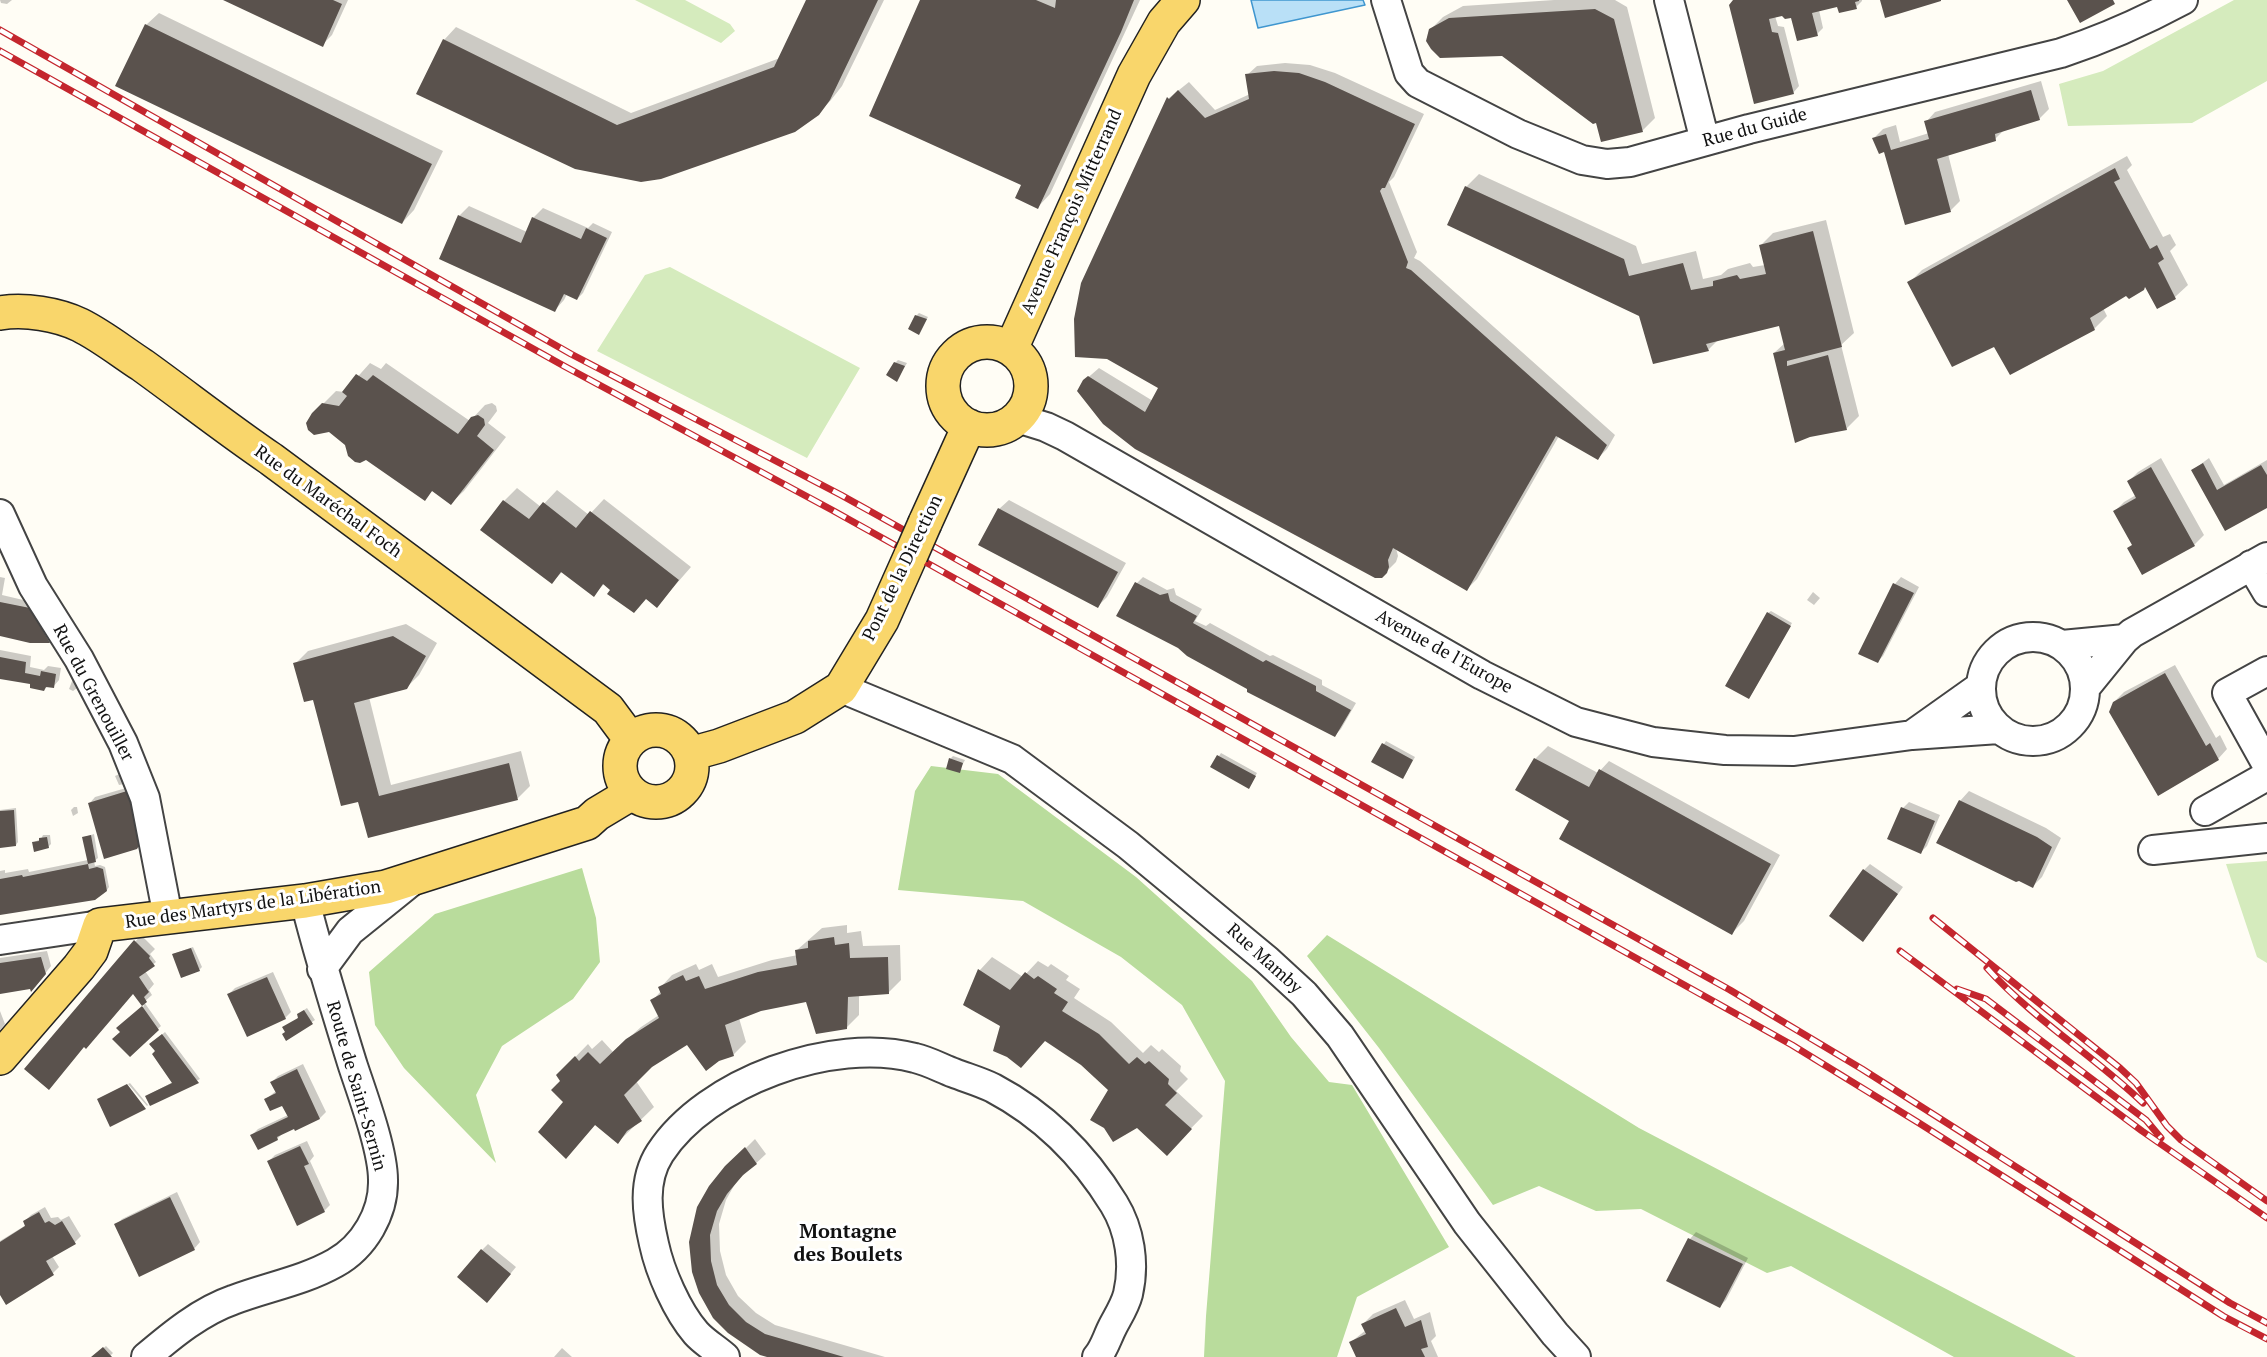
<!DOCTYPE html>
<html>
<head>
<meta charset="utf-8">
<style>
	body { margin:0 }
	canvas { display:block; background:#fffdf5 }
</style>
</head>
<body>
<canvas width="2267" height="1357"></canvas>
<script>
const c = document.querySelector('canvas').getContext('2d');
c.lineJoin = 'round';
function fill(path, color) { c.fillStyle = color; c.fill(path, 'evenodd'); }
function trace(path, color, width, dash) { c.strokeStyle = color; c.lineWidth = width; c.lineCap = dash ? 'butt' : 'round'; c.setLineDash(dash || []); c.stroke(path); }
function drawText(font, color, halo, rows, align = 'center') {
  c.font = font + ' "PT Serif",serif'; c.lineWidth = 6; c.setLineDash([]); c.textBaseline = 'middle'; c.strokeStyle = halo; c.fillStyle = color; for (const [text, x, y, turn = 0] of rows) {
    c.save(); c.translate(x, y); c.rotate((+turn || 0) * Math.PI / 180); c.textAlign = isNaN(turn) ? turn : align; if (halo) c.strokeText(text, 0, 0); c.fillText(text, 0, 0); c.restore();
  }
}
const green = new Path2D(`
	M635,0H685L730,24L735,31L721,43Z
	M2234,0H2267V81L2192,123L2068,126L2059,84L2103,71Z
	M670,267L860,368L807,458L597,351L645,275Z
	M2267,861V963L2257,957L2226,864Z`);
const forest = new Path2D(`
	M931,766L998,774L1136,877L1252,981L1291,1037L1329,1082L1352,1085L1449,1247L1357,1297L1337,1357H1204L1206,1316L1225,1081L1182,1005L1121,957L1023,901L898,890L915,791Z
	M582,868L596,918L600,962L573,999L502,1046L476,1095L496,1163L404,1068L375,1025L369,972L435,914Z
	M1327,935L1639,1128L2076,1357H1954L1791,1266L1767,1273L1641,1209L1596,1211L1539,1186L1493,1205L1379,1048L1307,956Z`);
const water = new Path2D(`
	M1251,0H1363L1365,5L1258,28Z`);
const shadow = new Path2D(`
	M0,0H12L7,4L1,3Z
	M226,0H348L332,35L322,45Z
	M808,0H884L842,86L831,100L818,114L661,177L444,40L456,27L631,113L780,58Z
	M921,0H1140L1050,194L1038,207L1023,184Z
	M1554,0H1615L1627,7L1655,118L1643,130L1597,120L1503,55L1430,30L1443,17L1463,6Z
	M1734,0H1862V1L1856,7L1838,5L1819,10L1823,28L1817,34L1792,16L1783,15L1775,16L1778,26L1784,27L1799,86L1793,93Z
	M159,13L443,151L414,210L402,223L146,25Z
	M1285,63L1310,65L1335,73L1424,114L1394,177L1389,182L1417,252L1414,258L1420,261L1615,435L1607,449L1598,458L1559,436L1477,579L1467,589L1396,548L1398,556L1396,562L1386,572L1084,381L1099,368L1153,401L1160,387L1082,283L1169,98L1189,82L1215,110L1250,94L1247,75L1257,66Z
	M2041,81L2049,109L2039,119L2005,129L1995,139L1948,154L1960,201L1951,210L1906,223L1885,150L1874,138L1883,129L1896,125L1900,142L1929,133L1926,122L1935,112Z
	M2127,156L2132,165L2127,170L2163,237L2170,234L2176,245L2170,251L2188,285L2175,297L2146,286L2127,293L2103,308L2107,316L2094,329L1995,345L1909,283L1922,270Z
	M1479,174L1636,246L1642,264L1696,251L1703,279L1721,275L1728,269L1750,263L1753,267L1765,265L1760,246L1773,233L1826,220L1854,333L1841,345L1859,416L1846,429L1774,353L1785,343L1780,325L1718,340L1708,350L1641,315L1466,187Z
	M469,206L527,232L533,218L543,208L588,228L593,223L612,232L583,293L577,299L567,294L564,300L555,310L441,258L460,215Z
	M919,313L928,317L919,333L916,316Z
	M898,360L907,363L897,380L895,363Z
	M370,363L381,369L386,363L470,421L485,405L492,403L496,406L497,411L488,423L506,437L464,491L451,503L433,490L424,499L347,444L313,414L336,391L344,392Z
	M2161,458L2204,535L2194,545L2133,544L2115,511L2124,502L2136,495L2128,482L2138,472Z
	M2209,458L2224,485L2267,460V506L2226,529L2193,470Z
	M517,488L541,507L557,490L589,515L604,499L691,567L657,606L647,598L612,590L604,584L593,595L563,571L552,582L482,530L504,501Z
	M1009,500L1126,563L1107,597L1098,606L999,509Z
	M0,577L5,578L2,595L36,603L55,635L50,641H30L0,635Z
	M1143,577L1167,590L1174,588L1176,595L1202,609L1195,621L1206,626L1210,623L1270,656L1273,655L1322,680V685L1356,703L1341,729L1335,735L1178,646L1118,615L1137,583Z
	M1901,577L1919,587L1883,656L1877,662L1860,653L1895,584Z
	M1813,592L1820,598L1814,605L1807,600Z
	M1771,611L1792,623L1751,695L1768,613Z
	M406,624L437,643L419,675L406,688L369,697L391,785L521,751L530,786L518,798L359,800L314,698L295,664L308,651Z
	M0,650L31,656L30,667L44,670L48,666L61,668L59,680L53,687H47L44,689L32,683L0,677Z
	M2175,665L2216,738L2220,735L2227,749L2218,759L2114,702L2124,692Z
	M74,676L80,686L73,691L69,689Z
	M1386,741L1415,757L1405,775L1373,761Z
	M1548,746L1598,773L1609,761L1780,855L1744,921L1731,934L1571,820L1535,759Z
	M1221,753L1257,773L1251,784L1219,756Z
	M953,756L965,760L959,771L950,759Z
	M124,772V784L119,785L115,776Z
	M133,786L148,832L89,804L95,797Z
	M1969,791L2046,828L2061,838L2042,877L2033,886L2019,880L1960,801Z
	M1909,802L1940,815L1927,846L1921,852L1903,808Z
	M74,807H77L78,813L73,816L71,810Z
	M16,808L18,842L16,845L0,846V810Z
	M94,834L98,858L94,861L95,866L100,865L105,867L109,887L107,890L0,913V871L5,870V873L28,869L29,872L88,860L84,837Z
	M43,835H50L51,844L48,847L34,842L41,839Z
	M1870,864L1903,887L1869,934L1864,870Z
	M847,925V933L861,931L863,946L900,945L901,980L888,993L859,994V1015L846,1028L807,1000L761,1009L739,1018L746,1042L733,1055L718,1060L688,1043L651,1066L636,1081L654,1107L618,1142L596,1124L566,1157L565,1102L562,1081L558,1075L588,1044L592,1049L602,1040L613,1052L641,1027L659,1015L652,1001L661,991L660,988L672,975L696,964L699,970L712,964L718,977L772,960L798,955L797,950L822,928Z
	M141,935L155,949L150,954L156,962L145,971L154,984L149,990L152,995L144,1002L161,1026L130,1055L122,1032L118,1028L144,1006L134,992L84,1046L27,1069Z
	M193,947L202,967L199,970L173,954Z
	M47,951L51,966L37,984L0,992V958Z
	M992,957L1023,977L1038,961L1048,967L1051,964L1069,976L1066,980L1080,989L1074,998L1111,1022L1143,1053L1151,1045L1159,1052L1162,1049L1181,1066L1180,1071L1188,1079L1176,1091L1203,1116L1167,1153L1137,1126L1110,1090L1082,1064L1045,1040L1002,1026L965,1004L980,970Z
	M273,972L291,1012L285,1018L229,994L235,988Z
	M307,1008L315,1020L286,1039L301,1012Z
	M0,1011L5,1024L0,1030Z
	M165,1032L200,1079L151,1104L150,1094L173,1082L151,1044Z
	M303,1064L326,1112L320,1118L283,1133L277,1139L252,1135L258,1129L288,1115L283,1104L266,1099L276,1091L272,1082L278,1076Z
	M130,1083L148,1105L147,1106L128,1084Z
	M755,1139L766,1154L736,1182L726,1200L719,1224L720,1251L726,1275L738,1296L756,1313L775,1325L885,1357H774L693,1272L737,1157Z
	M307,1141L314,1156L310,1161L330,1205L324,1211L269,1161L275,1155Z
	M177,1192L200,1242L194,1249L140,1275L116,1225L122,1219Z
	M45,1207L51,1218L58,1217L61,1220L69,1216L81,1236L75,1242L52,1256L59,1267L53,1273L0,1292V1241L26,1225L25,1221L31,1215Z
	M1696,1232L1748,1258L1726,1300L1720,1306L1668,1280L1690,1239Z
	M488,1244L516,1267L493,1295L482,1250Z
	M1405,1300L1414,1319L1430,1312L1436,1336L1431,1341L1438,1357H1357L1351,1342L1366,1330L1363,1324L1373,1314Z
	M106,1346L113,1353L109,1357H93Z
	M562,1348L572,1357H554Z`);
const building = new Path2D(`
	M223,0H333L342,4L323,47Z
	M806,0H878L830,100L819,115L795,132L661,179L641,182L575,169L416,94L443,39L617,125L774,67Z
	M920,0H1036L1055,8L1056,0H1134L1121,32L1038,209L1015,198L1021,185L869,116Z
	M1733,0H1859V1L1855,2L1857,9L1839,13L1837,7L1812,13L1818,36L1797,41L1791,18L1785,19L1782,16L1769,19L1772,32L1778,33L1794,94L1754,104L1729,5Z
	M1880,0H1941V1L1885,18Z
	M2067,0H2113L2115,4L2080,23Z
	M1595,9L1614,19L1643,132L1601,142L1596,123L1593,124L1502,56L1440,58L1431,49L1426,41L1429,29L1449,18Z
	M145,24L432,164L402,224L115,86Z
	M1274,71L1299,73L1325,82L1415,124L1385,188H1382L1380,191L1408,262L1406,268L1411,270L1607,445L1598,460L1556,436L1467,591L1393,548L1388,560L1389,567L1387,573L1382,578H1375L1135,449L1103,424L1077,391L1083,380L1088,376L1145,412L1158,388L1107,359L1075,357L1074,319L1081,283L1167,97L1169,99L1178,90L1205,118L1249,99L1245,74Z
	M2031,90L2040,120L1995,134L1996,141L1937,159L1951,212L1905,225L1884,152L1879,154L1872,138L1886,134L1891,150L1929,139L1924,121Z
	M2115,168L2120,179L2114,182L2150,249L2157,245L2164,259L2158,263L2176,299L2157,309L2145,287L2144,290L2129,299L2126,296L2090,318L2095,330L2010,375L1994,347L1952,367L1907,282Z
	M1465,186L1624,259L1629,276L1683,263L1691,290L1713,286V281L1737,275L1740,279L1766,274L1759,245L1813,231L1842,347L1787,361V366L1828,355L1847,430L1810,437L1795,443L1773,353L1785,350L1779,326L1706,344L1709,351L1653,364L1639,316L1447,225Z
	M458,215L521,243L532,217L581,239L586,228L607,238L577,300L564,294L555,312L439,259Z
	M915,315L927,319L919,335L908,329Z
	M894,362L905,366L897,382L886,375Z
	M356,374L367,381L373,375L458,434L471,417L478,415L484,419L485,425L477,436L494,450L451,505L432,491L425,501L366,460L360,463L355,462L348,456L345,445L329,432L314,435L308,430L306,423L312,413L322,403L339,406L347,396L342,392Z
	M2203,463L2217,490L2261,465L2267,475V508L2225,531L2191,470Z
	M2151,467L2195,546L2142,575L2127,548L2132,545L2113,511L2136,498L2127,481Z
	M503,500L529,519L543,502L576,528L590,511L679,580L657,608L646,599L634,613L607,594L610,590L603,584L594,597L561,572L552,584L480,530Z
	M998,508L1118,572L1098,608L978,545Z
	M1135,582L1160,595L1168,593L1170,601L1197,616L1193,623L1263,662L1266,660L1316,686V691L1351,710L1335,737L1247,692V689L1187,656L1178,648L1116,616Z
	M1893,583L1914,593L1878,663L1858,654Z
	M0,602L30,608L50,643H30L0,636Z
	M1767,612L1791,626L1749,699L1725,686Z
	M393,636L426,656L407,689L354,703L379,796L509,763L518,800L368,838L358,802L341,806L313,700L304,702L293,663Z
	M0,657L26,662L25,673L40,676L41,671L56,674L54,688L46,687L44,691L30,688V684L0,679Z
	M2165,673L2206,746L2210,743L2219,760L2158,796L2109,712L2113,702Z
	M1382,743L1413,760L1403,779L1371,762Z
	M1217,755L1256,776L1249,789L1210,767Z
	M949,758L963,763L960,773L946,769Z
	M1534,758L1589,787L1599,769L1771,864L1732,935L1559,839L1569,821L1515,790Z
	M127,791L143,839L137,849L104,859L88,803Z
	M1959,800L2037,837L2052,847L2033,888L2019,881L2016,882L1936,843Z
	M1901,807L1935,821L1921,854L1887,839Z
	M14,810L16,846L0,848V811Z
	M91,835L96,862L88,864L89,869L97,867L103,869L107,891L95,900L0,915V879L22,875L23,877L88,864L82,837Z
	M47,837L49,848L34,852L32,842L39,841V838Z
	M1863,869L1898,894L1863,942L1829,916Z
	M834,937L835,945L849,943L850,958L888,957L889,994L848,997L847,1029L816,1034L806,1002L761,1011L725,1025L734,1056L719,1061L706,1071L687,1045L652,1067L624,1095L642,1121L627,1131L618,1144L595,1125L566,1159L538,1132L563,1102L551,1090L560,1081L556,1075L575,1056L579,1061L588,1052L600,1064L626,1039L659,1018L650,1000L661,994L658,987L683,975L686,981L699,976L705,989L758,972L797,965L795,950L808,948V941Z
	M134,940L150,956L149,958L155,966L139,977L149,992L144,997L147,1002L142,1006L159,1030L130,1057L112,1039L120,1032L116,1028L142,1006L133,994L86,1049L84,1047L49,1090L24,1069Z
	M191,948L200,971L181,978L172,954Z
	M41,957L46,974L31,992L30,989L0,994V963Z
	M978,969L1010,990L1025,972L1034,979L1038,976L1057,989L1054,993L1068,1002L1062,1011L1099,1034L1129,1064L1137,1057L1145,1064L1149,1061L1169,1079L1168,1084L1177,1093L1165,1105L1192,1129L1167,1156L1137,1128L1113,1142L1104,1128L1090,1120L1108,1090L1081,1065L1045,1041L1021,1068L1007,1057L993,1051L1000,1026L963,1005Z
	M267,977L286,1019L247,1037L227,994Z
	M304,1010L313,1024L286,1041L282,1034L285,1032L282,1027L298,1018L297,1014Z
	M162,1034L199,1083L150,1106L145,1096L172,1083L152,1054L155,1051L149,1044Z
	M297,1069L320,1119L295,1131L294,1129L277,1137L278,1140L258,1150L250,1135L288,1117L282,1106L270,1111L264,1099L276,1093L270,1082Z
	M127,1084L146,1109L110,1127L97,1099Z
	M300,1146L309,1164L304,1166L325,1212L297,1226L267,1161Z
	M745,1147L757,1164L743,1175L727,1194L717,1211L710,1235L711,1261L717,1285L729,1305L746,1322L765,1334L844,1357H767L760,1355L728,1333L713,1318L699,1293L692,1272L689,1242L697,1207L709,1186L725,1166Z
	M170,1197L195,1250L139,1277L114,1224Z
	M39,1212L45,1223L49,1221L55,1225L62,1221L76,1244L46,1261L54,1275L6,1305L0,1295V1242L25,1226L23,1221Z
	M1688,1238L1743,1264L1720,1308L1666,1281Z
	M481,1249L511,1274L487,1303L457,1277Z
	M1396,1308L1405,1327L1421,1320L1428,1347L1421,1349L1425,1357H1356L1349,1342L1366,1334L1361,1324Z
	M103,1347L112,1357H91Z`);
const minor = new Path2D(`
	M1386,0L1409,73L1418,83L1518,134L1582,160L1607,164L1630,162L1749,129L2061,53C2104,39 2144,21 2183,0
	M1669,0L1705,141
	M1017,418L1046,427L1065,436L1482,675L1576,722L1653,742L1725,750L1794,751L1912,735L1999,729
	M0,514L33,586L79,659L123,743L145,798L168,917
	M2251,565L2267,592
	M1981 689a52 52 0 1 1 104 0a52 52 0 1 1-104 0Z
	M2062,645L2125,639
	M2267,671L2227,693L2267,765
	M2086,687L2125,639L2132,633L2267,557
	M841,688L1012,759L1128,845L1267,960L1304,994L1340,1036L1467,1223L1555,1334L1576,1357
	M1912,735L1981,686
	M2205,811L2267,776
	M2153,850L2267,838
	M0,940L100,925
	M322,969L350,931L412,881
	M146,1357C172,1335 201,1311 233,1300C267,1287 303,1281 335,1263C364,1247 384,1213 383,1180C383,1150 363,1096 353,1066C336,1011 319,957 305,901
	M725,1357C716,1349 704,1342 696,1333C677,1311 660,1272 654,1244C647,1214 642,1181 660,1153C706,1082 833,1036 915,1058C928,1061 941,1068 954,1073C967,1078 981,1082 993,1088C1044,1115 1084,1155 1114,1204C1130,1230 1135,1264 1128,1294C1125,1306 1117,1318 1112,1328C1107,1338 1104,1349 1097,1357`);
const major = new Path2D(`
	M0,313C25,309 57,314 80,325C102,336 122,352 142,365C185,396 227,429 271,459L608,709L631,740
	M943 386a44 44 0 1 1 88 0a44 44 0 1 1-88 0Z
	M1011,349L1134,75L1164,22L1183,0
	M925,523L969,426
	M620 766a36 36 0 1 1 72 0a36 36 0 1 1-72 0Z
	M690,754L719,746L795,717L841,688L882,620L911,555
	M0,1058L79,967L91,951L100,925L305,901L386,887L587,823L597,814L632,793`);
const rail = new Path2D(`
	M0,30L571,354L841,495L1730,990L1862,1069L2230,1303L2267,1323
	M0,51L564,366L832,510L1792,1045L1919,1123L2223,1316L2267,1339
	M1933,918L2120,1068L2136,1083L2167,1126L2181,1140L2267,1201
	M1900,951L2142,1131L2267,1218
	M1987,968C2033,1019 2094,1056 2143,1103
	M1957,989L1986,999L2146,1120L2161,1138`);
const majorBridge = new Path2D(`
	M911,555L925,523`);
const streetNames = [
	["Rue du Guide",1755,128,-15],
	["Avenue François Mitterrand",1072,212,-66],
	["Rue du Maréchal Foch",328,502,36],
	["Pont de la Direction",903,568,-64],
	["Avenue de l'Europe",1444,652,29],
	["Rue du Grenouiller",93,693,62],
	["Rue des Martyrs de la Libération",253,905,-8],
	["Rue Mamby",1264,959,42],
	["Route de Saint-Sernin",356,1086,74]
];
const neighbourhoodNames = [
	["Montagne",848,1232],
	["des Boulets",848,1255]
];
fill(green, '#d5ebbd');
fill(forest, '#b9dc9c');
fill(water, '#b9e0f7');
trace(water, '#3f96cf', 1.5);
fill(shadow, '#0003');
fill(building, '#5a524d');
trace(minor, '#444', 32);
trace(major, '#222', 36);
trace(minor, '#fff', 28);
trace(major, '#f9d66b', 33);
trace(rail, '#c4262e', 7);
trace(rail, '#fff', 4.5, [14]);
trace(majorBridge, '#222', 36, []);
trace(majorBridge, '#f9d66b', 33);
drawText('18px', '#111', '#fff', streetNames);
drawText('bold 20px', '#111', '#fff', neighbourhoodNames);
</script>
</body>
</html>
